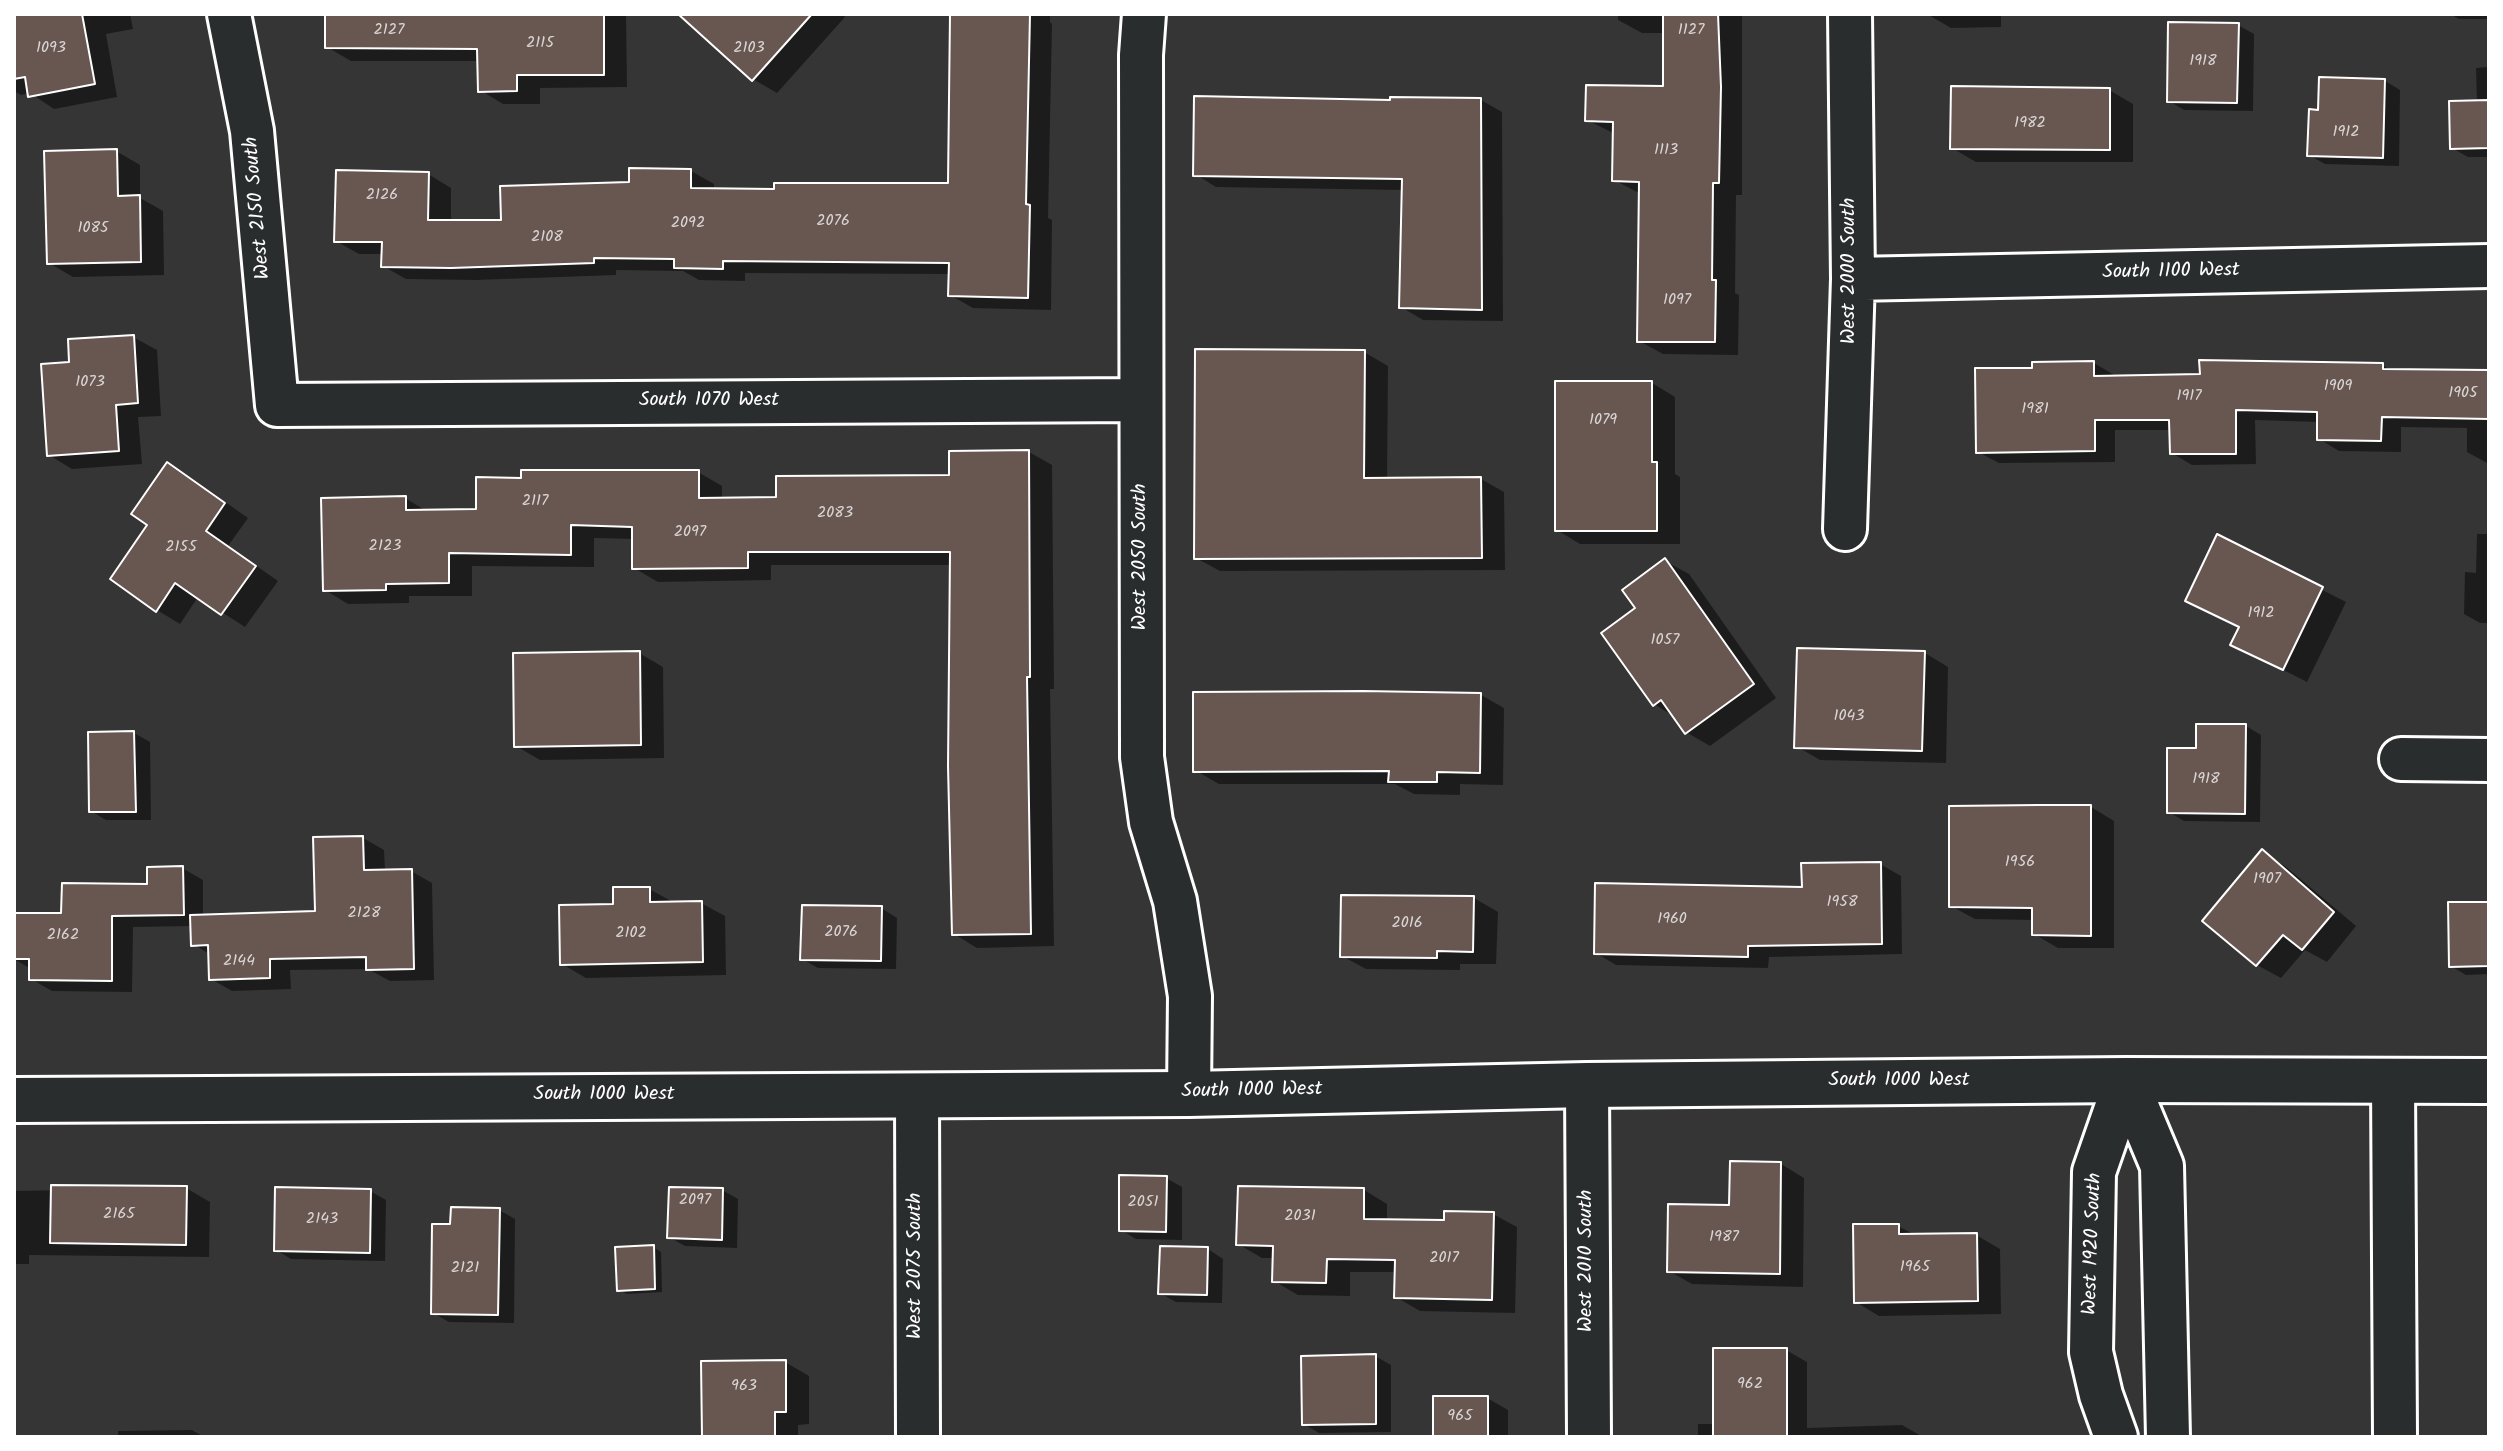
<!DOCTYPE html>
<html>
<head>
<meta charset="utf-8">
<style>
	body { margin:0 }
	#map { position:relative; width:2503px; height:1451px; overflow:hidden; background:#363535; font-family:Kalam,sans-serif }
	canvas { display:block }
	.frame { position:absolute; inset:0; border:16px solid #fff; pointer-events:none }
</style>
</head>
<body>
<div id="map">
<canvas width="2503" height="1451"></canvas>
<div class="frame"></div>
</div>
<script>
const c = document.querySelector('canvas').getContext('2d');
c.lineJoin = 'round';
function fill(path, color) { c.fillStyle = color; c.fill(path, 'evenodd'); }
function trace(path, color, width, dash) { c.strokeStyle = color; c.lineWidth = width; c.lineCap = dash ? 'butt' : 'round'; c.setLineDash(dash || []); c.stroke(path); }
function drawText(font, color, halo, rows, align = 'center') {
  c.font = font + ' Kalam,sans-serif'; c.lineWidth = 6; c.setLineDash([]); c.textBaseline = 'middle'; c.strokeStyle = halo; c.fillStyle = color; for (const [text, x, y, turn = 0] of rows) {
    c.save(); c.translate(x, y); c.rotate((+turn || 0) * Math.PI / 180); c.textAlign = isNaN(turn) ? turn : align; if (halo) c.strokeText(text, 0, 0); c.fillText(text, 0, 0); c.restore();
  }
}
const shadow = new Path2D(`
	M14,14H130L133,29L106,34L117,97L54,109L30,93L21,95L14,91Z
	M327,14H626L627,87L540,88V104H503L480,90L479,61H351L327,47Z
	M686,14H842L845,17L777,93L753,79Z
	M951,14H1050V22L1052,24L1048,218L1052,220L1051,310L973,308L950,295L951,274L745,273V281L699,280L683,271L616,270V275L475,280L406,279L383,266L384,254H359L336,241L428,174L451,188V222H503L631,184L691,171L714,184V190L776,191L950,185Z
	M1618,14H1742V195H1736L1735,293L1739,295L1738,355L1663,354L1639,341L1641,194L1614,180L1615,134L1587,120L1665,88V33H1642L1618,20Z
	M1927,14H2001V27L1951,28Z
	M2450,14H2489V19H2459Z
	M2238,25L2254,34L2253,111L2184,110L2169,101Z
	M2489,67V157H2468L2452,148L2477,102L2476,68Z
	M2385,81L2400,90L2399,166L2325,164L2309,155L2320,112Z
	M2109,90L2133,104V162H1976L1952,148Z
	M1481,100L1502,112L1503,321L1423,320L1401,307L1404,190L1216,187L1195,174Z
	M116,151L140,165V198L163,211L164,275L73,277L49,263Z
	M133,337L157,350L161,416L138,417L142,464L72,469L49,455L71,364Z
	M1364,352L1388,366L1387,479H1481L1504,492L1505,570L1220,571L1196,558Z
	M2094,363L2114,375V378L2202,376L2382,365L2392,371L2489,372V464L2467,452V428L2401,427V452L2339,451L2319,439V422L2255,420L2256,464L2192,465L2172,453V430H2115V462L1999,463L1978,452L2034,370Z
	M1652,383L1675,397V474L1680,477V544H1580L1557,530Z
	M1029,452L1052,465L1054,689H1050L1054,946L977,948L954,934L952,565H771V580L658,582L634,568V539L594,538V567L472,566V596H409V603L348,604L325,590L405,498L428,512L478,511L523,480L698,472L722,486V499H778L951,477Z
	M168,464L191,478L248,518L228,546L278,581L245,627L198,597L180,624L157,610L150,525Z
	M2477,534H2489V623H2480L2464,614L2465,572L2476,573Z
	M2218,537L2346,602L2307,682L2233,644L2240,628L2187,600Z
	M1665,561L1689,574L1776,698L1710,746L1686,732L1675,717L1654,704L1637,609Z
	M639,653L663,667L664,758L540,760L516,746Z
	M1925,653L1948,667L1946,763L1820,760L1796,746Z
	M1481,695L1504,708L1503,785L1460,784V795L1414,794L1395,784H1219L1195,770Z
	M2246,726L2261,735L2260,822L2184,821L2169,812Z
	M134,733L150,742L151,820H106L91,811Z
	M2091,807L2114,821V948H2058L2034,934V920L1975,919L1951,906Z
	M363,838L384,850L385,871H411L432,883L434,980L390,981L368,969L290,970L291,989L232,991L211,979V955L193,944L192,926L133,927L132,992L52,991L31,979V969L14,959V915H63L149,886L182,868L203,880V916L317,913Z
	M2262,852L2285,866L2356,926L2327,962L2305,950L2281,978L2257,965L2205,920Z
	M1880,864L1901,876L1902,954L1769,957L1768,968L1616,965L1596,953Z
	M649,889L673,902L701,903L725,916L726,975L586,978L562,964L615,906Z
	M1474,898L1498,912L1496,964H1460V970L1366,969L1342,956Z
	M2489,903V974L2466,975L2451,966Z
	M881,908L897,918L896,969L818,968L802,959Z
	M1781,1164L1804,1178L1803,1287L1692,1284L1669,1271L1731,1207Z
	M1166,1178L1182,1187V1240L1136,1239L1121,1230Z
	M186,1188L210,1202L209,1257L29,1255V1264H14V1191Z
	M722,1190L738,1199L737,1248L685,1246L669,1237Z
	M1364,1190L1387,1204V1221L1446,1222L1493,1214L1517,1227L1515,1313L1420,1311L1396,1297L1397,1272H1350V1296L1298,1295L1274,1281V1258H1262L1238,1244Z
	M370,1191L386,1200L385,1261L291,1259L276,1250Z
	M499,1210L515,1219L514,1323L449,1322L433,1313L452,1226Z
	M1898,1226L1917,1236L1976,1235L2000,1249L2001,1314L1879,1316L1856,1302Z
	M653,1247L661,1252L662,1292L627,1294L619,1290Z
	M1208,1249L1223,1259L1222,1303L1176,1302L1160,1293Z
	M1786,1350L1807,1362V1428L1902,1425L1923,1437H1698V1424H1715Z
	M1375,1356L1391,1365V1432L1319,1433L1304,1424Z
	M785,1362L809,1376V1424L798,1425V1437H704Z
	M1487,1398L1508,1410V1437H1435Z
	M192,1430L204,1437H118V1431Z`);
const building = new Path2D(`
	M14,14H82L95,84L28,97L25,77L14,79Z
	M325,14H604V75H517V91L478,92L477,49L325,48Z
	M678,14H812L752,81Z
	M950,14H1030L1026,204L1030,205L1028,298L948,296L949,263L723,261V269L674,268V259L594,258V263L451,268L381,267L382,242H334L336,170L429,172L428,220H501L500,186L629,182V168L691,169V188L774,189V183H948Z
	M1663,14H1718L1721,87L1719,183H1713L1712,280H1716L1715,342H1637L1639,182L1612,181L1613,122L1585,121L1586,85L1663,86Z
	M2168,22L2239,23L2237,103L2167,102Z
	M2319,77L2385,79L2383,158L2307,156L2309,109L2318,110Z
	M1951,86L2110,88V150L1950,149Z
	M1194,96L1390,100V97L1481,98L1482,310L1399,308L1402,179L1193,176Z
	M2489,100V148L2450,149L2449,101Z
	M117,149L118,196L140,195L141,262L47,264L44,151Z
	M134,335L138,403L116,405L119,451L47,456L41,364L69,362L68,339Z
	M1195,349L1365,350L1364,478L1481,477L1482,558L1194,559Z
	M2199,360L2383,363V369L2489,370V419L2382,417L2381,441L2317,440V412L2236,410V454H2170L2169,420H2095V451L1976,453L1975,368H2032V362L2094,361V376L2200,374Z
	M1555,381H1652V462H1657V531H1555Z
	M1029,450L1030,677H1027L1031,934L952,935L948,766L950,552H748V568L632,569V527L571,525V555L449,553V583L386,584V590L323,591L321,498L406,496V510L476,509V477L521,478V470H699V498L776,497V476L949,475V451Z
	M167,462L225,503L206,531L256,566L221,615L175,583L156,612L110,579L147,525L131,514Z
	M2217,534L2323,587L2283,670L2230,645L2239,627L2185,601Z
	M1665,558L1754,684L1685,734L1661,700L1653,706L1601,633L1635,608L1622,590Z
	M1797,648L1925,651L1922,751L1794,748Z
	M640,651L641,745L514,747L513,653Z
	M1363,691L1481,693L1480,773L1437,772V782H1388L1389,771L1193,772V692Z
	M2196,724H2246L2245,814L2167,813V748H2196Z
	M134,731L136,812H89L88,732Z
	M2038,805H2091V936L2032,935V908L1949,907V806Z
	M363,836L364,870L412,869L414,969L366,970V957L270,959V978L209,980L208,945L191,946L190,915L315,911L313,837Z
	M2262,849L2334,912L2302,950L2283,935L2256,966L2202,921Z
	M1881,862L1882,944L1748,946V957L1594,954L1595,883L1802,887L1801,863Z
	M183,866L184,915L112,916V981L29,980V959H14V913H61L62,883L147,884V867Z
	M613,887H650V902L702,901L703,962L560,965L559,905L613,904Z
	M1341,895L1474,896L1473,952L1437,951V958L1340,957Z
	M2448,902H2489V966L2449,967Z
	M802,905L882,906L881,961L800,960Z
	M1730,1161L1781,1162L1780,1274L1667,1272L1668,1204L1729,1205Z
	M1119,1175L1167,1176L1166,1232L1119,1231Z
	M51,1185L187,1186L186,1245L50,1243Z
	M1238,1186L1364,1188V1219L1444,1220V1211L1494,1212L1492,1300L1394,1298L1395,1260L1327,1259L1326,1283L1272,1282L1273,1246L1236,1245Z
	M275,1187L371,1189L370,1253L274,1251Z
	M669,1187L723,1188L722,1240L667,1238Z
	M451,1207L500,1208L498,1315L431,1314L432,1224H450Z
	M1853,1224H1899V1234L1977,1233L1978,1301L1854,1303Z
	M654,1245L655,1289L617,1291L615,1247Z
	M1160,1246L1208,1247L1207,1295L1158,1294Z
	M1713,1348H1787V1437H1713Z
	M1376,1354V1424L1302,1425L1301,1356Z
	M786,1360V1412H775V1437H702L701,1361Z
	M1433,1396H1488V1437H1433Z`);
const street = new Path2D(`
	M229,14L252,131L277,405L1141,400
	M1144,14L1141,55L1142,757L1151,822L1175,901L1190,996L1189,1094
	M1853,279L2489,266
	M1845,529L1853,279L1850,14
	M2401,759L2489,760
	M2126,1080L2162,1166L2168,1437
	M2393,1081L2395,1437
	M1587,1085L1589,1437
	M917,1095L918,1437
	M2116,1437L2101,1395L2091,1352L2094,1172L2126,1080`);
const secondary = new Path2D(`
	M14,1100L1189,1094L1587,1085L2126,1080L2489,1081`);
const numberNames = [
	["2127",389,31],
	["1127",1691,31],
	["2115",540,44],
	["1093",51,49],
	["2103",749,49],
	["1918",2203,62],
	["1982",2030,124],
	["1912",2346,133],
	["1113",1666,151],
	["2126",382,196],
	["2076",833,222],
	["2092",688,224],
	["1085",93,229],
	["2108",547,238],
	["1097",1677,301],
	["1073",90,383],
	["1909",2338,387],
	["1905",2463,394],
	["1917",2189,397],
	["1981",2035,410],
	["1079",1603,421],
	["2117",535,502],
	["2083",835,514],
	["2097",690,533],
	["2123",385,547],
	["2155",181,548],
	["1912",2261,614],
	["1057",1665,641],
	["1043",1849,717],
	["1918",2206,780],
	["1956",2020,863],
	["1907",2267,880],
	["1958",1842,903],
	["2128",364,914],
	["1960",1672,920],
	["2016",1407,924],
	["2076",841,933],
	["2102",631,934],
	["2162",63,936],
	["2144",239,962],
	["2097",695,1201],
	["2051",1143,1203],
	["2165",119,1215],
	["2031",1300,1217],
	["2143",322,1220],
	["1987",1724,1238],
	["2017",1444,1259],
	["1965",1915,1268],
	["2121",465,1269],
	["962",1750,1385],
	["963",744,1387],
	["965",1460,1417]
];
const streetNames = [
	["West 2150 South",259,208,-95],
	["West 2000 South",1851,271,-90],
	["South 1100 West",2171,273,-1],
	["South 1070 West",709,402],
	["West 2050 South",1142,557,-90],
	["South 1000 West",1899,1082],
	["South 1000 West",1252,1092,-1],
	["South 1000 West",604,1096],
	["West 1920 South",2094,1244,-88],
	["West 2010 South",1588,1261,-90],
	["West 2075 South",917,1266,-90]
];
fill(shadow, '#0007');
fill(building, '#685651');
trace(building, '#fff', 2);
trace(street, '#fff', 48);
trace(secondary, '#fff', 50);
trace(street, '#2a2d2e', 42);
trace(secondary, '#2a2d2e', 44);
drawText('16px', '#d9d5d4', null, numberNames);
drawText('20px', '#fff', '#2a2d2e', streetNames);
</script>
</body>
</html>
